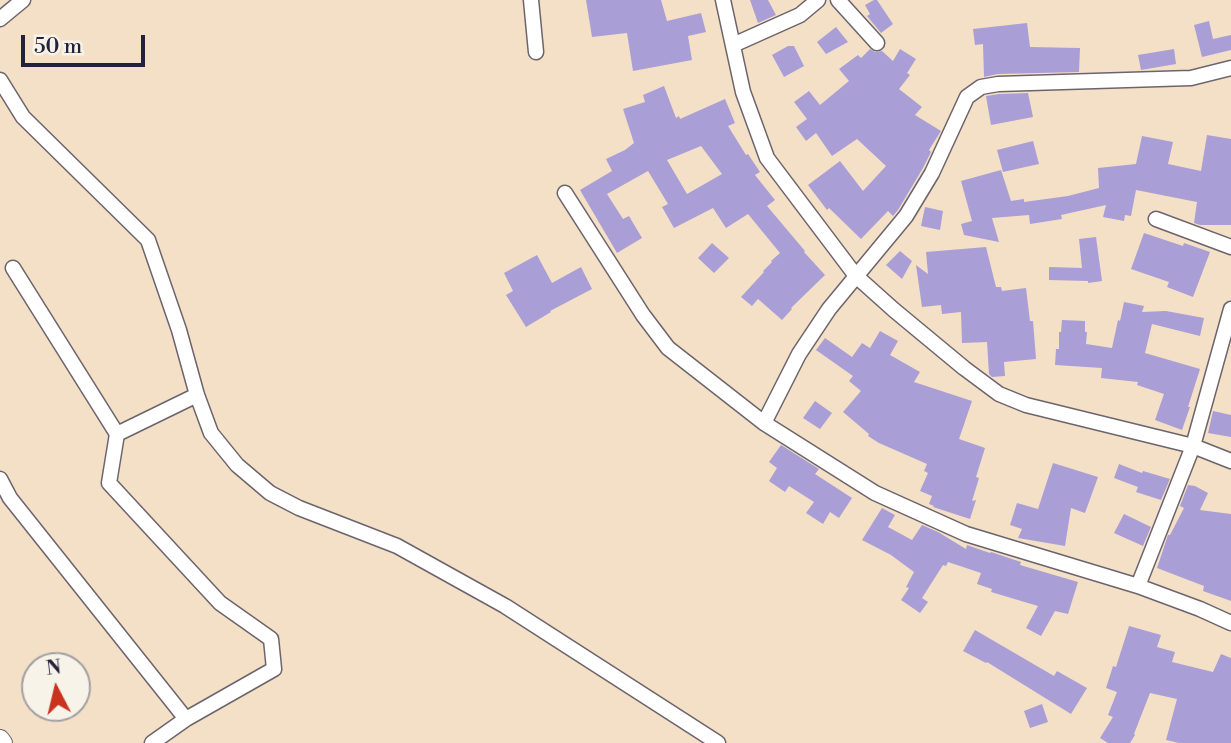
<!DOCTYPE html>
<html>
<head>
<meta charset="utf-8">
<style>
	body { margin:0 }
	#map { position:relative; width:1231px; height:743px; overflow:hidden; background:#f4e0c7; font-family:"Libre Bodoni",serif }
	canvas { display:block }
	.north { position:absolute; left:21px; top:652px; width:70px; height:70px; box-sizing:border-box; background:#f7f3e8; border:2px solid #a29fa3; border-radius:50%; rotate:353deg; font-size:19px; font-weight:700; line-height:28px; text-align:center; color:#22223b }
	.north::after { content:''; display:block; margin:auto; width:24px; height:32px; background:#c8321e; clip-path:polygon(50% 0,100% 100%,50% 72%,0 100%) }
	.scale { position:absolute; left:21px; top:35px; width:124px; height:32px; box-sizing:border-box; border:4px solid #22223b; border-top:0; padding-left:9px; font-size:21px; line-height:24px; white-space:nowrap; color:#22223b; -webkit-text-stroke:5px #f7f3e8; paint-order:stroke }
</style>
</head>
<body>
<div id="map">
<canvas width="1231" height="743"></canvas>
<div class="north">N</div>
<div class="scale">50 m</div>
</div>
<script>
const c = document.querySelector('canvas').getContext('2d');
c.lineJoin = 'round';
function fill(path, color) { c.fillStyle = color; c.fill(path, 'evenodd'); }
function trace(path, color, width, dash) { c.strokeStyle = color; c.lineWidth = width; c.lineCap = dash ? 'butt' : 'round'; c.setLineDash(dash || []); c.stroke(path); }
const building = new Path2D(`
	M586,0H661L667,21L701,13L706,32L688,36L692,60L633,71L627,33L592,37Z
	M750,0H768L776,15L758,23Z
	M874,0H877L893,24L881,33L867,16L870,14L865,5Z
	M1209,21L1213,39L1231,35V50L1202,57L1194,25Z
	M1027,23L1030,47L1080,48L1079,72L998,74L984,77L983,44L975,45L973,29Z
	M836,27L848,42L826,54L817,42Z
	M788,46H794L804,66L784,77L772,55Z
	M870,49L875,52L882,51L893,61L900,49L916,59L907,73L910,75L899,89L922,107L915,115L941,131L929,150L931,152L923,168L898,210L893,216L888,211L861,239L829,208L827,210L808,185L840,161L863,191L886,166L857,139L832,156L816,133L806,141L796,127L807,119L794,102L809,91L820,105L849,81L839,69L858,55L861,58Z
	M1174,49L1176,64L1141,70L1138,55Z
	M664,86L676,118L679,116L680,119L725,99L735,123L728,126L746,155L748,154L760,172L755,175L775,200L767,206L805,251L804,252L825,275L791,308L792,309L782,320L758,299L752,306L741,297L764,272L763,271L772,262L771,261L780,253L748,214L726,228L713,208L674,228L662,207L668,204L648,171L607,194L623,219L629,216L642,238L617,253L580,190L612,171L606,159L625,150L634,143L623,109L645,102L643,95ZM701,146L722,174L687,194L667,160Z
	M1028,93L1033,117L991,125L986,96L999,94Z
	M1207,135L1231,139V225H1200L1194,223L1197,202L1136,190L1131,216L1125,215L1124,221L1103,217L1106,205L1061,215L1062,219L1030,224L1029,215L992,218L999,242L964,235L961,224L972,221L961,181L1001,170L1011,201L1024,199V202L1068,196L1099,188L1098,168L1136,164L1142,136L1173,142L1168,164L1201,171Z
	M1033,141L1039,164L1003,172L997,150Z
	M925,207L943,211L940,230L921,226Z
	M1144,233L1183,246L1184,243L1210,252L1193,297L1167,287L1169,282L1131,269Z
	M1096,237L1102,281L1088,283V281L1049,280V267L1082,268L1079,239Z
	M712,243L729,258L714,273L698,258Z
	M986,247L996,287H1001L1002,291L1026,288L1030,321H1033L1036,359L1004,362L1005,376L992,377L989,374L987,342L962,343L961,312L942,314L941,305L922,307L916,265L928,274L926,252Z
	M900,251L912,261L902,279L886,265Z
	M537,255L552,283L581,267L592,289L550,311L551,312L526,327L506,295L513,291L504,273Z
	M1124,302L1144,306L1142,312L1166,311L1204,318L1200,336L1152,324L1145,353L1200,369L1188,407H1190L1182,430L1155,420L1164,394L1137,385L1138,382L1101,378L1102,368L1055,365L1056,349H1059V332H1061L1062,320L1085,321V332H1087L1086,344L1112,348L1118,320L1120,321Z
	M880,331L898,341L890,355L920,372L914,382L972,401L959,439L985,448L976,477L979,478L972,501L976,500L970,519L933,507L934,506L929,504L932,496L920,491L928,473L924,471L927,464L879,443L868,436L869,434L843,412L861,391L849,381L853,376L816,350L825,338L852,357L862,343L870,348Z
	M815,401L832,413L820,429L803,418Z
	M1213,411L1231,415V437L1208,433Z
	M781,445L819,469L815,474L852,498L839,518L830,512L823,524L806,513L814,502L789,486L785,492L769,481L777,468L769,462Z
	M1053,463L1098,477L1085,513L1071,508L1065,546L1018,538L1022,529L1010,525L1017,503L1038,509Z
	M1119,464L1142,473L1143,471L1170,479L1161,500L1136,492L1138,487L1114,478Z
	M1188,485L1195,486L1208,493L1200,510L1231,514V601L1203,591L1204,586L1157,568L1168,535H1170L1184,508L1180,506Z
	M882,508L895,515L888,527L912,540L922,525L938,532L966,549L967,545L990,553L991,552L1021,562L1020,565L1078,582L1068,614L1055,611L1041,636L1026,628L1038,606L991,592L992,589L977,584L981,573L948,562L946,566L943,565L922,598L928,602L920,613L901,600L909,588L906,587L914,572L891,555L862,540Z
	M1124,514L1151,527L1143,546L1114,533Z
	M1129,626L1161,635L1157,647L1175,652L1172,662L1213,672L1221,654L1231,658V743H1179L1166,740L1177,699L1150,693L1134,734L1135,735L1130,743H1108L1100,738L1113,717L1108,715L1117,692L1106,688L1113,666L1116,667Z
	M975,630L1054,676L1057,671L1087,688L1071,714L987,662L986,663L963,651Z
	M1042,704L1048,722L1030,728L1024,711Z`);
const minor = new Path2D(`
	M531,0L536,52
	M723,0L743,92L767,158L856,276L894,310L964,368L999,394L1026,405L1193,446L1231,461
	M838,0L877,43
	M0,19L23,0
	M733,45L800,15L818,0
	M0,80L23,117L148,240L179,330L197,395L211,433L237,465L270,493L299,508L397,546L505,606L718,743
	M565,193L643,315L668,348L764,423L875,493L966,534L1138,586L1200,609L1231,623
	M1156,219L1231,247
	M13,268L117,434
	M764,423L799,354L829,309L906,216L932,173L967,97L981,87L998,84L1191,78L1231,68
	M0,479L10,498L186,719L152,743
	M1138,586L1193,446L1231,309
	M186,719L274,669L271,639L220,603L109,483L117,434L197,395`);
const tertiary = new Path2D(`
	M0,739L3,743`);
fill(building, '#a99ed6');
trace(minor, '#6c646c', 17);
trace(tertiary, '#6c646c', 20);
trace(minor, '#fff', 14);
trace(tertiary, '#fff', 18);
</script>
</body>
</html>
